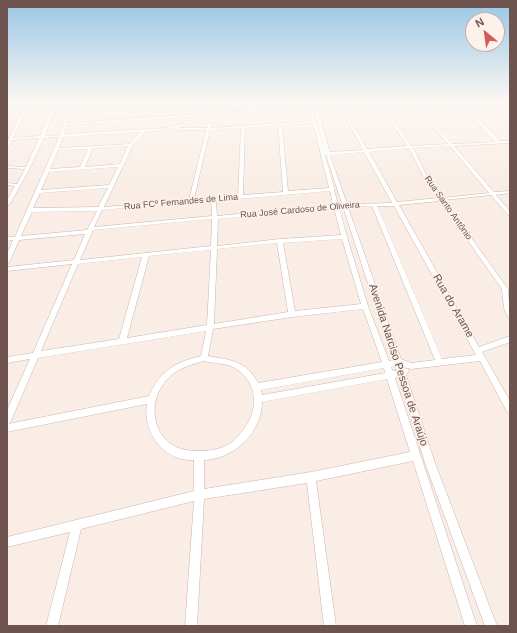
<!DOCTYPE html>
<html>
<head>
<meta charset="utf-8">
<style>
	body { margin:0 }
	#map { position:relative; width:517px; height:633px; overflow:hidden; background:#f9ede5; font-family:Arial,sans-serif }
	canvas { display:block }
	.frame { position:absolute; inset:0; border:8px solid #6e534e; pointer-events:none }
	.north { position:absolute; left:465px; top:12px; width:40px; height:40px; box-sizing:border-box; background:#fcf2eb; border:1px solid #c3b2ac; border-radius:50%; rotate:331deg; font-size:11px; font-weight:700; line-height:16px; text-align:center; color:#6e534e }
	.north::after { content:''; display:block; margin:auto; width:14px; height:18px; background:#d35c5a; clip-path:polygon(50% 0,100% 100%,50% 72%,0 100%) }
</style>
</head>
<body>
<div id="map">
<canvas width="517" height="633"></canvas>
<div class="frame"></div>
<div class="north">N</div>
</div>
<script>
const c = document.querySelector('canvas').getContext('2d');
c.lineJoin = 'round';
function trace(path, color, width, dash) { c.strokeStyle = color; c.lineWidth = width; c.lineCap = dash ? 'butt' : 'round'; c.setLineDash(dash || []); c.stroke(path); }
function fill(path, color) { c.fillStyle = color; c.fill(path, 'evenodd'); }
function drawText(font, color, halo, rows, align = 'center') {
  c.font = font + ' Arial,sans-serif'; c.lineWidth = 3.5; c.setLineDash([]); c.textBaseline = 'middle'; c.strokeStyle = halo; c.fillStyle = color; for (const [text, x, y, turn = 0] of rows) {
    c.save(); c.translate(x, y); c.rotate((+turn || 0) * Math.PI / 180); c.textAlign = isNaN(turn) ? turn : align; if (halo) c.strokeText(text, 0, 0); c.fillText(text, 0, 0); c.restore();
  }
}
const street = new Path2D(`
	M26,102H30L13,138L40,136L54,102H58L45,136L60,135L64,124L62,121L76,102H80L66,121L67,123L198,114L203,110L204,104L202,102H206L208,104L207,110L203,114L252,111V102H256V110L313,107L312,102H316L317,106L353,104H379L378,103L380,102L383,105H416L414,102H418L419,105L462,106L458,102H462L466,106L510,107V109L468,108L500,141H510V143L454,146L494,192L510,191V193L496,195L510,211V216L508,215L491,195L444,200L508,289L510,318L508,317L504,308L502,289L440,201L399,205L479,347L510,336V342L482,352L510,401V413L507,412L480,361L411,369L403,367L404,368L408,369L409,371L406,375L435,463L497,626H485L425,463L399,377L395,378L477,626H465L413,461L316,481L336,626H324L307,483L204,499L197,626H185L194,501L81,529L58,626H46L70,532L7,547V537L194,491V460C164,462 142,432 147,404L7,432V410L30,359L7,363V357L33,353L72,264L7,271V267L74,260L85,234L19,240L10,261L7,263V254L13,240L7,241V237H15L59,137L44,138L30,168L10,204L7,206V200L15,186L7,185V183L17,184L25,169L7,168V166L26,167L39,138L12,140L9,147L7,148V143ZM353,106L381,107L407,146L367,149L343,107ZM340,107L360,144L363,150L330,152L317,108ZM384,107H417L448,144L411,146ZM420,107L464,108L495,142L452,144ZM314,109L325,153L314,112L312,111L310,112L312,121L211,128L212,123L210,122L208,123L207,128H178L193,122L200,116ZM195,117C187,123 176,126 166,128L64,134L67,125ZM313,123L329,188L288,191L282,125ZM278,125L283,192L243,195L245,128ZM177,128V130H206L189,200L104,207L133,145L145,132ZM241,128L238,196L194,199L210,130ZM140,132L130,144L59,148L63,137ZM128,146L120,164L85,167L93,148ZM450,146L489,193L442,198L428,178L413,148ZM409,148L424,178L438,198L397,202L369,152ZM88,149L80,167L50,169L58,150ZM364,152L392,203L347,204L330,155ZM325,155H326L342,204H338L334,190L335,189L334,188ZM118,167L109,185L41,190L49,172ZM108,188L98,207L33,208L40,193ZM330,191L333,205L217,216L216,201ZM211,201L212,216L94,227L102,210ZM372,206L435,360L411,363L401,359L348,207ZM377,206H394L476,355L442,359ZM339,207H343L393,360L389,361L368,306L347,237ZM334,208L341,235L280,239L217,246L218,219ZM97,211L87,230L21,236L32,212ZM212,219L211,246L80,260L93,230ZM342,239L361,304L295,311L283,243ZM277,243L288,312L214,324L217,249ZM211,250L207,325L127,338L149,256ZM142,257L119,339L41,351L78,264ZM363,309L382,362L258,383C247,361 231,360 208,356L213,329L292,317ZM206,331L201,356C175,362 160,371 149,396L8,424L10,423L38,358ZM204,361C212,363 223,363 231,366C260,380 260,413 240,434C237,437 234,440 231,443C221,449 211,451 200,451C187,451 175,449 166,440C148,421 152,390 173,374C182,367 193,364 204,361ZM395,366L397,371H393L391,367ZM384,368L385,373L262,395L261,390ZM387,379L410,452L311,472L204,489V460C234,459 262,433 262,402Z`);
const farStreetnames = [
	["Rua FCº Fernandes de Lima",181,202,-5],
	["Rua Santo Antônio",448,208,55],
	["Rua José Cardoso de Oliveira",300,210,-5]
];
const streetNames = [
	["Rua do Arame",453,306,60],
	["Avenida Narciso Pessoa de Araújo",398,365,72]
];
trace(street, '#c8b4ad', 1);
fill(street, '#fff');
const sky = c.createLinearGradient(0, 0, 0, 191);
sky.addColorStop(0, '#97c6e4');
sky.addColorStop(0.53, '#fcf7f3');
sky.addColorStop(1, '#fcf7f300');
c.fillStyle = sky;
c.fillRect(0, 0, 517, 191);
drawText('9px', '#6e534e', '#fcf2eb', farStreetnames);
drawText('11px', '#6e534e', '#fcf2eb', streetNames);
</script>
</body>
</html>
